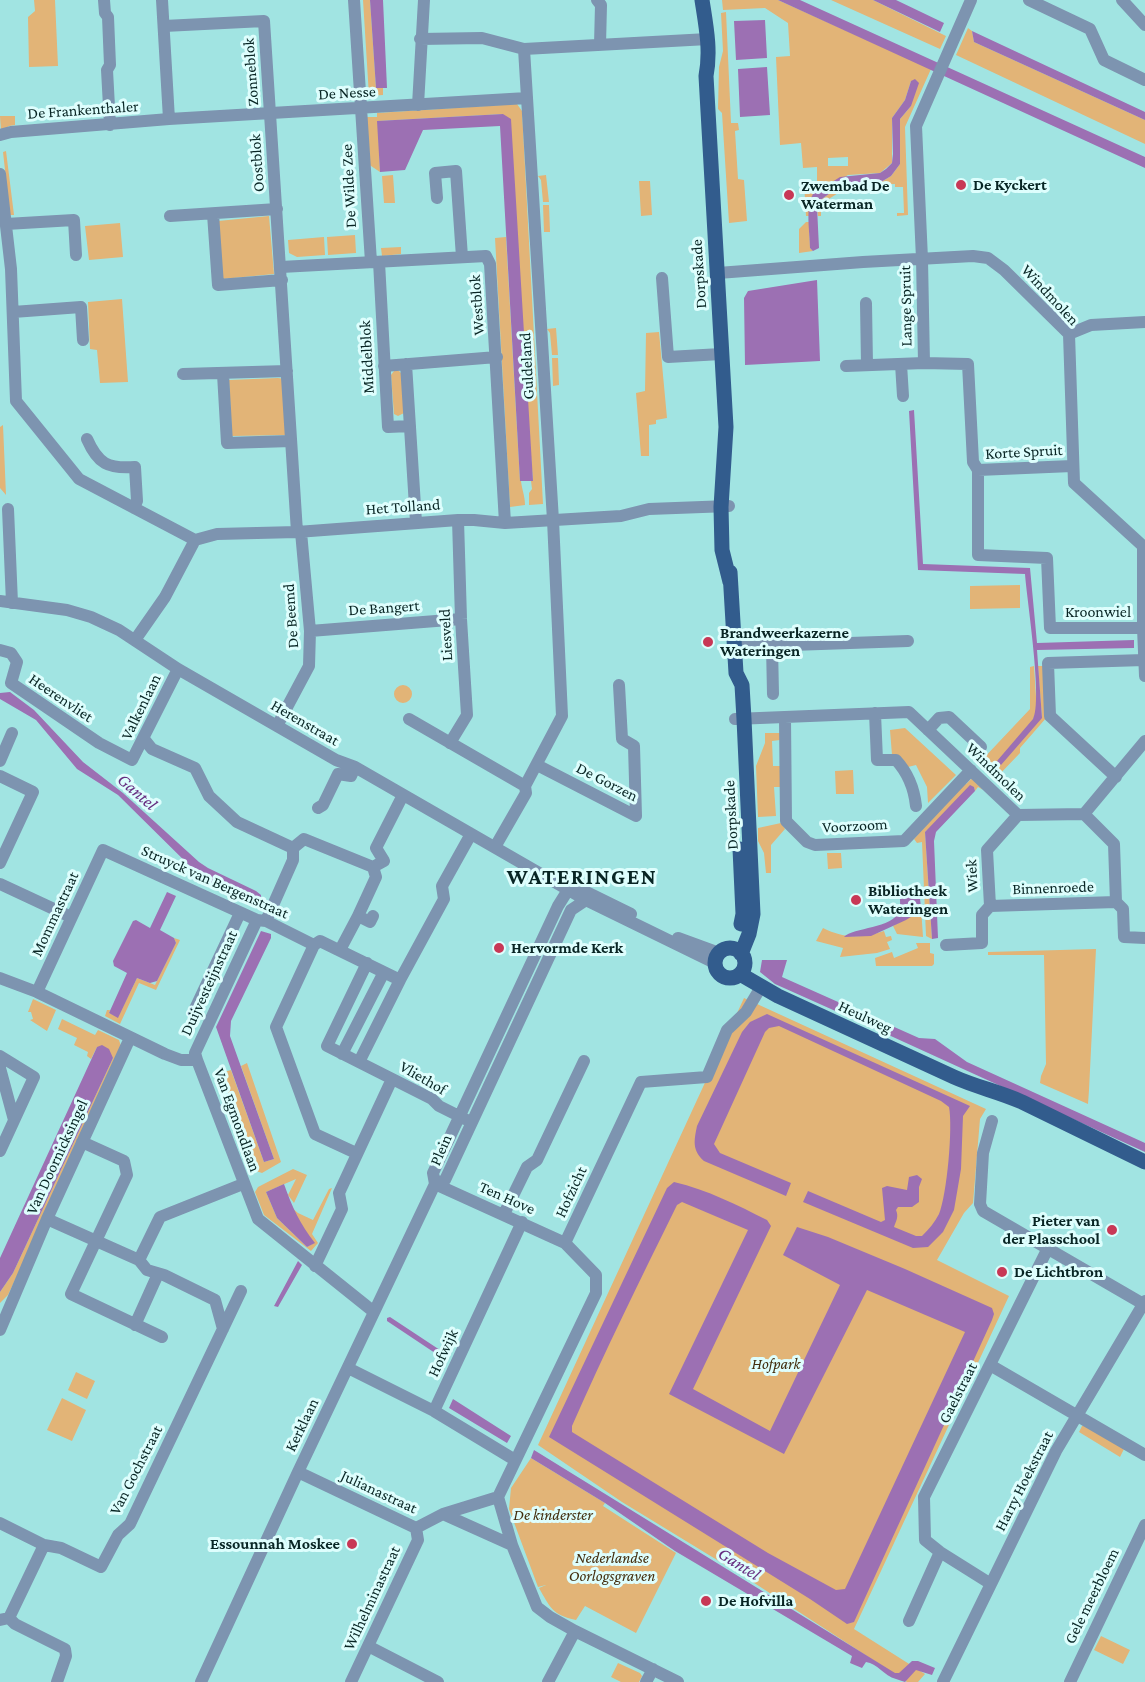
<!DOCTYPE html>
<html>
<head>
<meta charset="utf-8">
<style>
	body { margin:0 }
	canvas { display:block; background:#a1e4e2 }
</style>
</head>
<body>
<canvas width="1145" height="1682"></canvas>
<script>
const c = document.querySelector('canvas').getContext('2d');
c.lineJoin = 'round';
function fill(path, color) { c.fillStyle = color; c.fill(path, 'evenodd'); }
function trace(path, color, width, dash) { c.strokeStyle = color; c.lineWidth = width; c.lineCap = dash ? 'butt' : 'round'; c.setLineDash(dash || []); c.stroke(path); }
function drawText(font, color, halo, rows, align = 'center') {
  c.font = font + ' "Crimson Pro",serif'; c.lineWidth = 6; c.setLineDash([]); c.textBaseline = 'middle'; c.strokeStyle = halo; c.fillStyle = color; for (const [text, x, y, turn = 0] of rows) {
    c.save(); c.translate(x, y); c.rotate((+turn || 0) * Math.PI / 180); c.textAlign = isNaN(turn) ? turn : align; if (halo) c.strokeText(text, 0, 0); c.fillText(text, 0, 0); c.restore();
  }
}
const green = new Path2D(`
	M34,0H55L58,66L29,67L28,17L35,11Z
	M363,0H370L376,88H383V95L369,96Z
	M722,0H778L931,69L905,127L908,215L897,216V213H904L903,187H895V184L849,186L821,204V216H818L817,207L819,201L840,186L848,183L881,182L891,176L900,164V119L911,106V81L905,100L892,118V163L880,173L848,175L811,198L809,216H806L804,183L817,182V167L803,168L801,143L780,145L776,57L790,56L788,23L765,8L723,10ZM848,157V166H828V158Z
	M831,0H873L946,36L940,49Z
	M726,12L731,123H738L739,130L735,131L738,179L744,180L747,221L729,223L722,113L718,109L719,67L723,51L721,13Z
	M968,28L972,31L974,42L1145,120V144L956,55Z
	M517,104L522,111L543,504L529,505V493L532,489L531,481H533L503,114L378,121L380,172L368,164L367,117H377V113Z
	M0,116H15V125L9,126L1,131Z
	M6,151L14,215H10L3,152Z
	M393,175L395,203H384L382,176Z
	M546,175L549,202H543L541,180L538,176Z
	M639,181H650L652,215L641,216Z
	M543,205H549L550,232H544Z
	M269,216L274,274L223,279L218,221Z
	M806,222H809L810,248L813,251L799,253V229Z
	M120,223L123,257L89,260L85,226Z
	M355,235L356,253L328,255L327,237Z
	M324,237L325,255L297,257L289,253L288,240Z
	M506,237L520,481H521C522,490 525,496 525,505L510,507L495,238Z
	M401,247V254L382,256L381,248Z
	M122,299L128,382L100,383L97,350L90,349L88,302Z
	M556,328L558,355H552L550,333L547,329Z
	M659,332L667,418L656,420V424L649,425V456H641L636,393L645,391L646,333Z
	M552,358H558L559,385L553,386Z
	M394,371H399L402,374L404,413L398,416L394,414L391,375Z
	M278,378L285,379L288,435L232,436L229,380Z
	M3,425L6,495L0,488V427Z
	M1020,585V608L970,609V586Z
	M1034,666L1037,712L1033,719L1042,718L1038,666H1045L1047,717L1020,748V753L997,777L981,761L1030,709V667Z
	M394 694a9 9 0 1 1 18 0a9 9 0 1 1-18 0Z
	M905,728L956,775L928,803L927,787L916,765L908,767L892,755L890,730Z
	M765,733H780V740L772,741L773,766H781L782,787H774L776,816L758,817L756,766L765,743Z
	M853,770L854,794H836L835,771Z
	M972,778L983,790L978,787L975,791L974,787L925,832L932,939L926,936L922,842L917,843L914,839L963,783L966,784Z
	M781,823L785,829L771,845V873H766L764,853L758,841V828Z
	M827,853H841L842,868L828,869Z
	M921,907L923,937L897,934L893,926L918,912Z
	M823,928C843,938 861,939 884,931L886,937L891,936L892,940L887,942L890,949L877,953L840,957L843,948L816,941Z
	M174,938L180,940L156,990L139,983L120,1024L105,1016L107,1010H110L109,1013L118,1017L137,978L155,985L176,943Z
	M916,943H930V953L934,954V964L932,966H876L875,958L892,952L894,958L918,948Z
	M1096,949L1089,1090L1088,1104L1040,1083L1041,1076L1046,1064L1044,955H988V952Z
	M744,998L986,1109L980,1119L973,1203L964,1213L937,1260L1009,1296L854,1629L925,1674L918,1682H907L745,1577L622,1502L538,1445Z
	M33,999L56,1010L47,1031L30,1020L33,1019L31,1012H28Z
	M62,1019L95,1035L98,1030L119,1040L122,1049L8,1295L0,1303V1292L13,1273L113,1058L97,1047L91,1059L87,1056L88,1052L74,1045L77,1038L58,1029Z
	M247,1063L281,1162L262,1173L256,1171L221,1073L231,1070L264,1162L274,1159L241,1066Z
	M293,1169L307,1175L294,1203L288,1195L296,1179L266,1192L277,1218L307,1247L314,1243L301,1226L291,1207L298,1213L313,1220L329,1189L332,1188L312,1234L318,1243L311,1251L264,1215L255,1192L258,1187Z
	M76,1372L95,1381L87,1399L68,1390Z
	M62,1398L86,1410L72,1441L47,1430Z
	M1082,1426H1087L1124,1449L1120,1457L1079,1432Z
	M531,1458L605,1503L603,1506L676,1553L636,1633L585,1606L576,1620C552,1615 550,1607 539,1588L546,1585L538,1587L509,1509L511,1488Z
	M1101,1636L1130,1650L1123,1664L1094,1650Z
	M618,1663L640,1673L642,1676L639,1682H621L611,1677Z`);
const water = new Path2D(`
	M370,0H383L387,88H376Z
	M778,0H800L1145,157V168Z
	M873,0H896L944,23L940,32Z
	M765,20L767,58L736,60L734,21Z
	M972,31L1145,112V120L974,42Z
	M767,67L770,115L740,117L738,69Z
	M915,79L919,83L911,106L900,119V164L891,176L881,182L849,183L840,186L819,201L817,207L819,248L813,251L810,248C810,232 805,208 813,194L840,177L880,173L886,169L892,163L893,154L892,118L905,100L911,81Z
	M503,114L511,119L533,481H520L500,126L423,130L405,170L380,172L377,121Z
	M817,280L820,361L745,365L744,298L748,291Z
	M914,410L923,564L1030,568L1037,643L1134,640V648L1037,650L1042,718L1001,765L997,761L1033,719C1043,701 1027,601 1025,574L918,570L909,411Z
	M10,692L34,710L83,762L123,793L199,862L208,868L256,891L261,895V901L256,903L203,879L118,795L77,769L36,720L0,699V693Z
	M970,785L974,787L975,791L936,832L934,841L938,938L932,939L925,832Z
	M919,891L921,907L919,912L906,920L871,936L844,937C853,927 893,929 899,911C901,906 900,898 899,892Z
	M167,892L176,896L160,930L174,938L176,943L157,981L150,983L137,978L118,1018L109,1013L127,973L114,966L113,961L133,921L136,920L150,928Z
	M261,931L271,934V938L231,1021L230,1036L274,1159L264,1162L216,1027Z
	M762,960H787L782,977L919,1038L935,1039L967,1062L1145,1143V1152C1022,1096 899,1039 775,984L760,972Z
	M767,1014L970,1106L963,1116L961,1169L954,1210L943,1232L928,1247L913,1248L803,1202L808,1191L881,1222L885,1220L882,1188L887,1186L907,1190L909,1177L917,1175L922,1179L919,1187V1202L912,1207H898L896,1210C899,1217 896,1221 894,1227L916,1236H922C929,1229 935,1222 939,1214C947,1195 953,1127 949,1107L941,1101L779,1026L769,1028L765,1032L714,1144L720,1153L791,1183L786,1196L704,1161C692,1150 694,1141 697,1126L742,1032L750,1022Z
	M102,1045L109,1049L113,1058L13,1273L0,1292V1258L97,1047Z
	M674,1182C708,1190 737,1205 767,1220L771,1226L693,1389L770,1431L840,1285L783,1255L797,1227L828,1237L905,1269L992,1308L994,1314L992,1320L854,1622L847,1624L810,1599L549,1437L667,1188ZM682,1202L748,1230L669,1394L784,1454L867,1290L965,1332L845,1589L836,1590L768,1553L572,1432V1426C605,1351 641,1278 677,1205Z
	M284,1184C292,1207 300,1224 315,1243L307,1247L277,1218L266,1192Z
	M298,1261L302,1265L278,1307L274,1306Z
	M390,1317L446,1354V1357L444,1359L387,1321V1318Z
	M453,1399L511,1436L507,1443L449,1408Z
	M534,1450L895,1673H899L912,1661H918L935,1668L932,1675L916,1670L905,1682C902,1681 899,1680 896,1679C884,1676 877,1663 866,1662L862,1668L850,1663L852,1656L675,1551L605,1503L531,1458Z`);
const minor = new Path2D(`
	M104,0L105,13L108,17L110,65L107,70L110,125
	M162,0L169,119
	M354,0L371,262
	M597,0L601,5L600,45
	M971,0L916,126L922,259L924,363L968,364L973,462L978,470V555L1047,558L1050,628H1143
	M1029,0L1090,29L1104,60L1145,80
	M1122,0L1145,25
	M164,26L264,21L297,532
	M420,39L482,38L524,49L708,39
	M418,105L424,0
	M0,135L11,132L169,119L527,98
	M0,174L11,269L16,401L79,479L195,540
	M437,198L435,173L456,171L462,257
	M213,214L218,285L282,280
	M170,216L277,209
	M6,224L74,220L76,255
	M379,262L388,427L410,426
	M281,267L486,256L490,264L505,523
	M718,273L863,262L973,256L988,258L1004,270L1069,334L1074,483L1143,546V628L1145,676
	M662,278L668,357L721,354
	M866,303L867,365
	M13,312L81,307L83,340
	M1069,334L1091,325L1145,322
	M406,364L416,522
	M901,364L903,396
	M384,366L497,357
	M846,366L924,363
	M183,374L287,371
	M223,374L227,443L291,441
	M87,439C98,464 108,469 135,467L137,501L134,508
	M978,470L1072,466
	M8,509L12,603
	M0,601L67,610L91,617L119,630L178,669L336,760L355,767L586,900L715,963
	M310,631L461,619
	M135,640L165,597L195,540L217,534L297,532L458,520H474L505,523L621,516L649,509L729,506
	M772,646L773,694
	M734,647L908,641
	M0,650L11,653L17,662L11,683L99,743L132,760L178,669
	M875,713L877,760H896C908,773 914,787 916,806
	M785,718L786,821L807,842L815,845L904,841L971,770
	M409,719L525,786
	M735,719L909,712L1018,815L1084,814L1145,741
	M277,726L309,666L310,631L301,532
	M928,730L939,718L949,717L981,747
	M144,739L152,749L195,768L209,796L237,822L293,848
	M450,743L467,715L461,619L458,520
	M0,761L12,733
	M537,765L636,816L634,746L622,739L619,685
	M0,776L33,792L0,863
	M1116,777L1050,716L1048,663L1144,660
	M318,808L323,805L338,774L351,776L355,767
	M1084,814L1114,844L1116,902L1123,909L1124,937L1145,938
	M495,847L526,793L525,786L562,716L553,520L524,49
	M293,848L304,839L373,867L384,861L376,848L403,795
	M0,884L71,917
	M990,906L1116,902
	M358,916L376,877L373,867
	M266,921L293,860V848
	M678,938L719,953
	M314,945L276,1027L315,1134L356,1153
	M314,945L320,941L400,980
	M946,945L982,943V915L990,906L987,850L1018,815
	M340,950L358,916L370,922L373,916
	M367,963L327,1046L432,1099L439,1106L467,1120
	M0,978L37,992L165,1054L181,1060H197L258,1219L374,1312
	M37,992L103,850L257,920L266,921L314,945
	M193,1013L240,913
	M342,1054L384,972
	M0,1056L34,1077L0,1151
	M197,1060L195,1053L257,920
	M359,1062L400,980L444,899L442,886L471,834
	M0,1068L14,1120
	M992,1121L983,1153L980,1204L983,1211L1145,1305
	M82,1142L124,1161L127,1175L71,1294L162,1337
	M435,1184L433,1173L558,906L568,890L574,886L631,914
	M435,1184L565,1243L596,1275V1293L498,1497
	M435,1184L445,1180L571,910L586,900
	M504,1214L527,1167L537,1160L584,1061
	M47,1219L139,1260L147,1270L164,1275L215,1300L223,1329
	M565,1243L641,1082L707,1077L727,1030L746,1012L761,987
	M139,1260L160,1217L243,1184
	M315,1266L342,1209L339,1193L392,1079
	M135,1325L158,1274
	M0,1330L47,1219L130,1038
	M990,1365L1145,1455
	M348,1368L434,1411L515,1460
	M434,1411L522,1222
	M298,1472L416,1528L443,1514L498,1497
	M498,1497L512,1545L537,1607L550,1617L575,1631L678,1682
	M443,1514L512,1545
	M0,1523L44,1545L61,1548L101,1567L118,1535L130,1524L241,1291
	M991,1584L940,1552L925,1540L924,1497L1048,1248
	M9,1618L15,1624L65,1649L66,1656L57,1682
	M0,1620L9,1618L44,1545
	M909,1621L940,1552
	M368,1646L438,1682
	M201,1682L298,1472L435,1184
	M351,1682L418,1540L416,1528
	M548,1682L575,1631
	M646,1682L653,1669
	M943,1682L1056,1451L1145,1301
	M1070,1682L1145,1525`);
const major = new Path2D(`
	M702,0C706,26 711,50 706,76L726,427L721,507L722,550L730,582
	M730,572L736,673L742,685L744,719L753,914L749,934L741,954
	M740,849L743,914L741,924
	M715 963a15 15 0 1 1 30 0a15 15 0 1 1-30 0Z
	M740,974L778,996L954,1077C976,1087 1000,1092 1022,1102L1145,1162`);
const markers = [
	[961,185,6,"#c83856"],
	[789,195,6,"#c83856"],
	[708,642,6,"#c83856"],
	[856,900,6,"#c83856"],
	[499,948,6,"#c83856"],
	[1112,1230,6,"#c83856"],
	[1002,1272,6,"#c83856"],
	[352,1544,6,"#c83856"],
	[706,1601,6,"#c83856"]
];
const streetNames = [
	["Zonneblok",251,72,-94],
	["De Nesse",347,93,-3],
	["De Frankenthaler",83,110,-4],
	["Oostblok",257,163,-94],
	["De Wilde Zee",349,186,-93],
	["Dorpskade",699,274,-94],
	["Windmolen",1050,295,47],
	["Westblok",477,305,-94],
	["Lange Spruit",906,306,-91],
	["Middelblok",367,357,-93],
	["Guldeland",527,366,-93],
	["Korte Spruit",1024,452,-3],
	["Het Tolland",403,507,-4],
	["De Bangert",384,608,-4],
	["Kroonwiel",1098,612],
	["De Beemd",291,616,-94],
	["Liesveld",446,635,-93],
	["Heerenvliet",61,698,34],
	["Valkenlaan",141,707,-64],
	["Herenstraat",305,723,30],
	["Windmolen",996,772,44],
	["De Gorzen",607,782,27],
	["Dorpskade",731,815,-93],
	["Voorzoom",855,826,-3],
	["Wiek",972,876,-93],
	["Struyck van Bergenstraat",215,882,24],
	["Binnenroede",1053,888,-2],
	["Mommastraat",55,914,-65],
	["Duijvesteijnstraat",209,983,-65],
	["Heulweg",865,1017,25],
	["Vliethof",423,1078,30],
	["Van Egmondlaan",237,1120,70],
	["Plein",441,1150,-66],
	["Van Doornicksingel",57,1157,-65],
	["Hofzicht",571,1192,-65],
	["Ten Hove",507,1198,24],
	["Hofwijk",443,1353,-65],
	["Gaelstraat",958,1393,-63],
	["Kerklaan",302,1425,-64],
	["Van Gochstraat",136,1470,-63],
	["Harry Hoekstraat",1024,1481,-63],
	["Julianastraat",379,1492,25],
	["Gele meerbloem",1092,1596,-64],
	["Wilhelminastraat",372,1598,-65]
];
const poiNames = [
	["De Kyckert",973,185],
	["Zwembad De",801,186],
	["Waterman",801,204],
	["Brandweerkazerne",720,633],
	["Wateringen",720,651],
	["Bibliotheek",868,891],
	["Wateringen",868,909],
	["Hervormde Kerk",511,948],
	["Pieter van",1100,1221,"right"],
	["der Plasschool",1100,1239,"right"],
	["De Lichtbron",1014,1272],
	["Essounnah Moskee",340,1544,"right"],
	["De Hofvilla",718,1601]
];
const parkNames = [
	["Hofpark",776,1364],
	["De kinderster",553,1515],
	["Nederlandse",612,1558],
	["Oorlogsgraven",612,1576]
];
const waterNames = [
	["Gantel",137,792,41],
	["Gantel",739,1564,32]
];
const districtNames = [
	["WATERINGEN",582,877]
];
fill(green, '#e2b477');
fill(water, '#9c70b3');
trace(minor, '#7d94b0', 12);
trace(major, '#325c8d', 15);
for (const [x, y, r, color] of markers) { const dot = new Path2D(); dot.arc(x, y, r, 0, 2 * Math.PI); c.fillStyle = color; c.fill(dot); trace(dot, '#defefd', 2); }
drawText('16px', '#082524', '#defefd', streetNames);
drawText('bold 16px', '#082524', '#defefd', poiNames, 'left');
drawText('italic 16px', '#422c0c', '#defefd', parkNames);
drawText('italic 18px', '#662e80', '#defefd', waterNames);
c.letterSpacing = '1.5px';
drawText('bold 22px', '#082524', '#defefd', districtNames);
c.letterSpacing = '0px';
</script>
</body>
</html>
